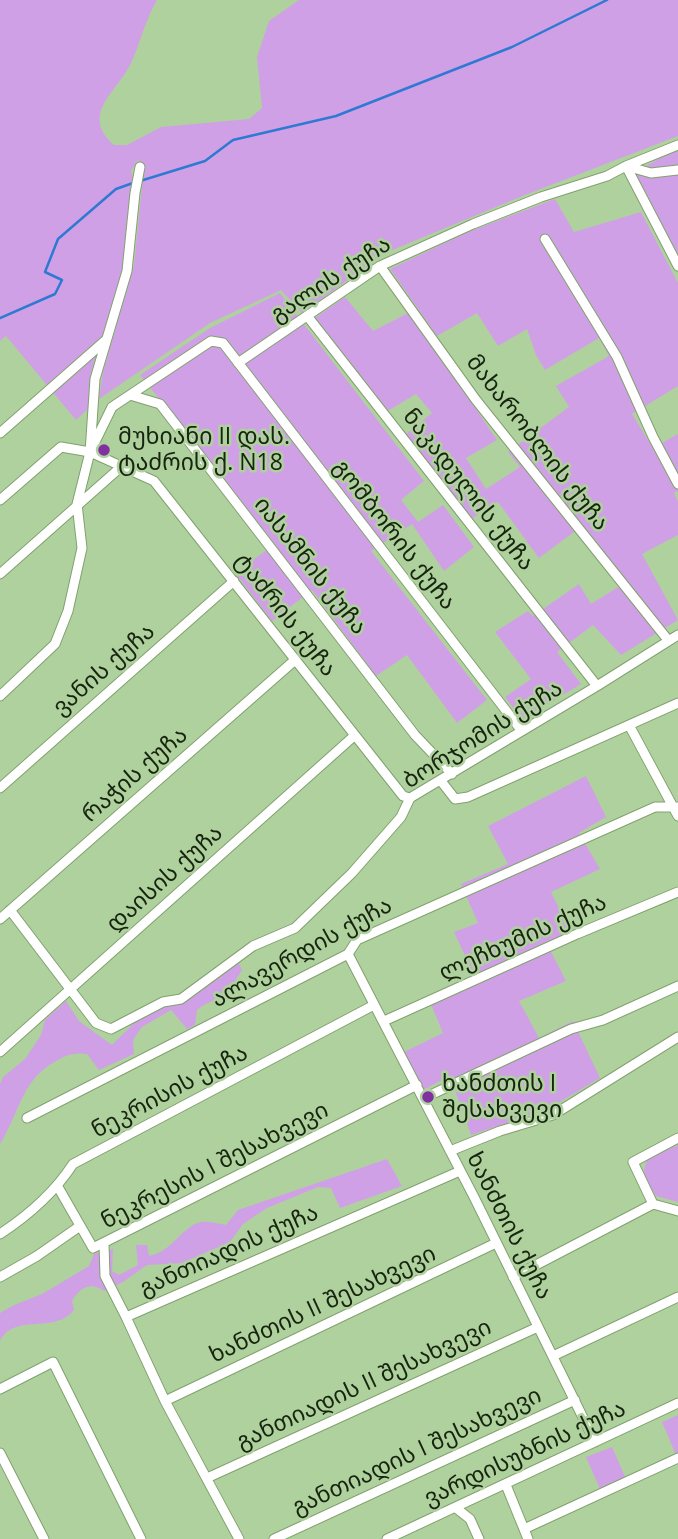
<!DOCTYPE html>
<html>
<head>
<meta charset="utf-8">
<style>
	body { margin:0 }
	canvas { display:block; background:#afd19d }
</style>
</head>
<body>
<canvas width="678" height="1539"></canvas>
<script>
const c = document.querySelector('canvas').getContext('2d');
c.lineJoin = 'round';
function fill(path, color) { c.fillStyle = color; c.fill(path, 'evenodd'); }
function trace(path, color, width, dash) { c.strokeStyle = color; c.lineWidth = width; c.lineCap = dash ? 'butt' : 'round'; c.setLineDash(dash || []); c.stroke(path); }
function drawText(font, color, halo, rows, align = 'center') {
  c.font = font + ' "Open Sans","Noto Sans Georgian",sans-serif'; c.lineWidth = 5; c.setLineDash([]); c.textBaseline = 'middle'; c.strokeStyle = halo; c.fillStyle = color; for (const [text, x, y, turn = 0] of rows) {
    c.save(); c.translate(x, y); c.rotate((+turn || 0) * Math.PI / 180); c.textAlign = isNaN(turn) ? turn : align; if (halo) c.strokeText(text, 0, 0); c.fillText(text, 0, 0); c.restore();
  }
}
const green = new Path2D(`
	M0,0H157C146,19 141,40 132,61C120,90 78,113 114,145H127L161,127L249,119L262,108L257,57L269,21L299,0H678V136L525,195L385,253L302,313L281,290L210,323L99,399L103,372L134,265L144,167L138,160L131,171L133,178L122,272L90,376L89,408L76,420L6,336L0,341Z
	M678,151V254L634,173L660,158Z
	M555,199L574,232L641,212L678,283V386L632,414L653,448L678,434V491L674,493L678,502V535L642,554L678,620L621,655L593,625L557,652L581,684L522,720L505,697L531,679L495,632L528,611L533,616L579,584L591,604L626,582L582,526L539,558L498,502L471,519L406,434L432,413L416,394L386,412L315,318L345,297L373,331L410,312L497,440L466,458L486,489L520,467L508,452L569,407L556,386L609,356L599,338L545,370L536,355L527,329L498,346L477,313L437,336L390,269L468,232Z
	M280,293L424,481L401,500L418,522L443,505L474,547L444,571L412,524L371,551L487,700L457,723L407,655L376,676L312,590L272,621L235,573L275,544L140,375L210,328Z
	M586,776L606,817L579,833L600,869L551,892L571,932L546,942L566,981L519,1001L539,1038L573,1021L600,1078L548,1109L471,1135L450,1076L423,1090L404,1052L443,1033L428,997L474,975L454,932L478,923L461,884L508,864L488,826Z
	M238,962L242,970C236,979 229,993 218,998C211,1002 204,1004 197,1010L195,1025L187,1029L171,1010L142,1027L133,1040L134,1054L99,1070L87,1054C72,1052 64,1056 51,1064C21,1083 18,1116 0,1144V1084L3,1077L25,1059L41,1035L45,1020L66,1001L79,1021L112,1045L138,1019L168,1005L182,1004Z
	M678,1145V1202L656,1196L643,1174L647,1159Z
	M387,1159L402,1186L340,1208L331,1188L318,1187L267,1208L243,1224L230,1242L182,1263L147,1265L123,1282L104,1291C90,1281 80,1288 72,1301L74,1310C54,1335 15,1312 0,1341V1313L14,1305L42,1294L89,1266L94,1254L113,1249L112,1271L119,1275L138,1265L136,1245H147L149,1256C174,1251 182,1225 202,1222C209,1221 219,1224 226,1225L238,1210Z
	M678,1415V1454L676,1455L662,1422Z
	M612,1447L626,1479L600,1489L586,1457Z`);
const stream = new Path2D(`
	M140,181L205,161L233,140L336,116L512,47L607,0
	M0,318L55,294L62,280L45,272L58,239L116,189L133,183`);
const minor = new Path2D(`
	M626,166L678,266
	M626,166L651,173L678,170
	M545,239L617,357L653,437L678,484
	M380,266L476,400L668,640
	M308,317L597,686
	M238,363L380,266L473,224L541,197L607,176L626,166L678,145
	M130,395L160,404L415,735L452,774
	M0,433L106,340
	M90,452L112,407L211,341L223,343L521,730
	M0,500L61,447L90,452L154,481L403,796L410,798
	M0,574L122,466
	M0,696L55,644L68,611L82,548L77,504L90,452L95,379L127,271L135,193L140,167
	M629,725L678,816
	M441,781L455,799L468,797L678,703
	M0,788L234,581
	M10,910L96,1023L111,1029L163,1002L181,999L253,946L295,928L352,873L401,817L410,798L597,686L678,635
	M0,919L295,660
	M348,954L474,1197L595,1442
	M384,1021L577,934L678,892
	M0,1052L354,736
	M424,1098L571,1029L603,1020L678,986
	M27,1118L348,954L357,940L655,807H678
	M450,1151L500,1131L553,1115L678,1037
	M58,1187L93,1248L417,1085
	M653,1204L633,1162L678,1138
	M0,1234C29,1215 54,1193 73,1164L374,1005
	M104,1244L105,1276L126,1317
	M0,1277L37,1256L80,1226
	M513,1277L653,1204L678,1211
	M553,1356L678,1297
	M0,1389L53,1362L141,1539
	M165,1401L496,1243
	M0,1453L44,1539
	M207,1478L538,1327
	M506,1485L528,1539
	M456,1508L470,1519L479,1539
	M524,1529L678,1458
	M239,1539L165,1401L126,1317L460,1171
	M274,1539L575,1400
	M387,1539L678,1403`);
const markers = [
	[104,450,7,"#8130a0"],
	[428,1097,7,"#8130a0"]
];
const streetNames = [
	["გალის ქუჩა",331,280,-33],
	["მახარობლის ქუჩა",537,443,52],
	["ნაკადულის ქუჩა",468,490,52],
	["გომბორის ქუჩა",394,535,52],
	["იასამნის ქუჩა",310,566,52],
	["ტაძრის ქუჩა",285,615,52],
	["ვანის ქუჩა",104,670,-41],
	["ბორჯომის ქუჩა",483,735,-32],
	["რაჭის ქუჩა",135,775,-41],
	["დაისის ქუჩა",165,879,-42],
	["ლეჩხუმის ქუჩა",523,938,-24],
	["ალავერდის ქუჩა",302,953,-29],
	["ნეკრისის ქუჩა",170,1092,-28],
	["ნეკრესის I შესახვევი",215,1166,-27],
	["ხანძთის ქუჩა",509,1226,63],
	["განთიადის ქუჩა",229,1251,-24],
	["ხანძთის II შესახვევი",323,1305,-25],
	["განთიადის II შესახვევი",364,1385,-25],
	["განთიადის I შესახვევი",417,1452,-25],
	["ვარდისუბნის ქუჩა",525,1454,-25]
];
const poiNames = [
	["მუხიანი II დას.",118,437],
	["ტაძრის ქ. N18",118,463],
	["ხანძთის I",442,1084],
	["შესახვევი",442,1110]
];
fill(green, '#d0a0e6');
trace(stream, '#2e7ad2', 2.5);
trace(minor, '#81a16f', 11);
trace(minor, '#fff', 9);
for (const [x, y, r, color] of markers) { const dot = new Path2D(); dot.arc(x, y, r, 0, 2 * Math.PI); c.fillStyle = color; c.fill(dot); trace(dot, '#afd19d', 2.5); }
drawText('23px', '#172410', '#afd19d', streetNames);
drawText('23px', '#172410', '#afd19d', poiNames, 'left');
</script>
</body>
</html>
